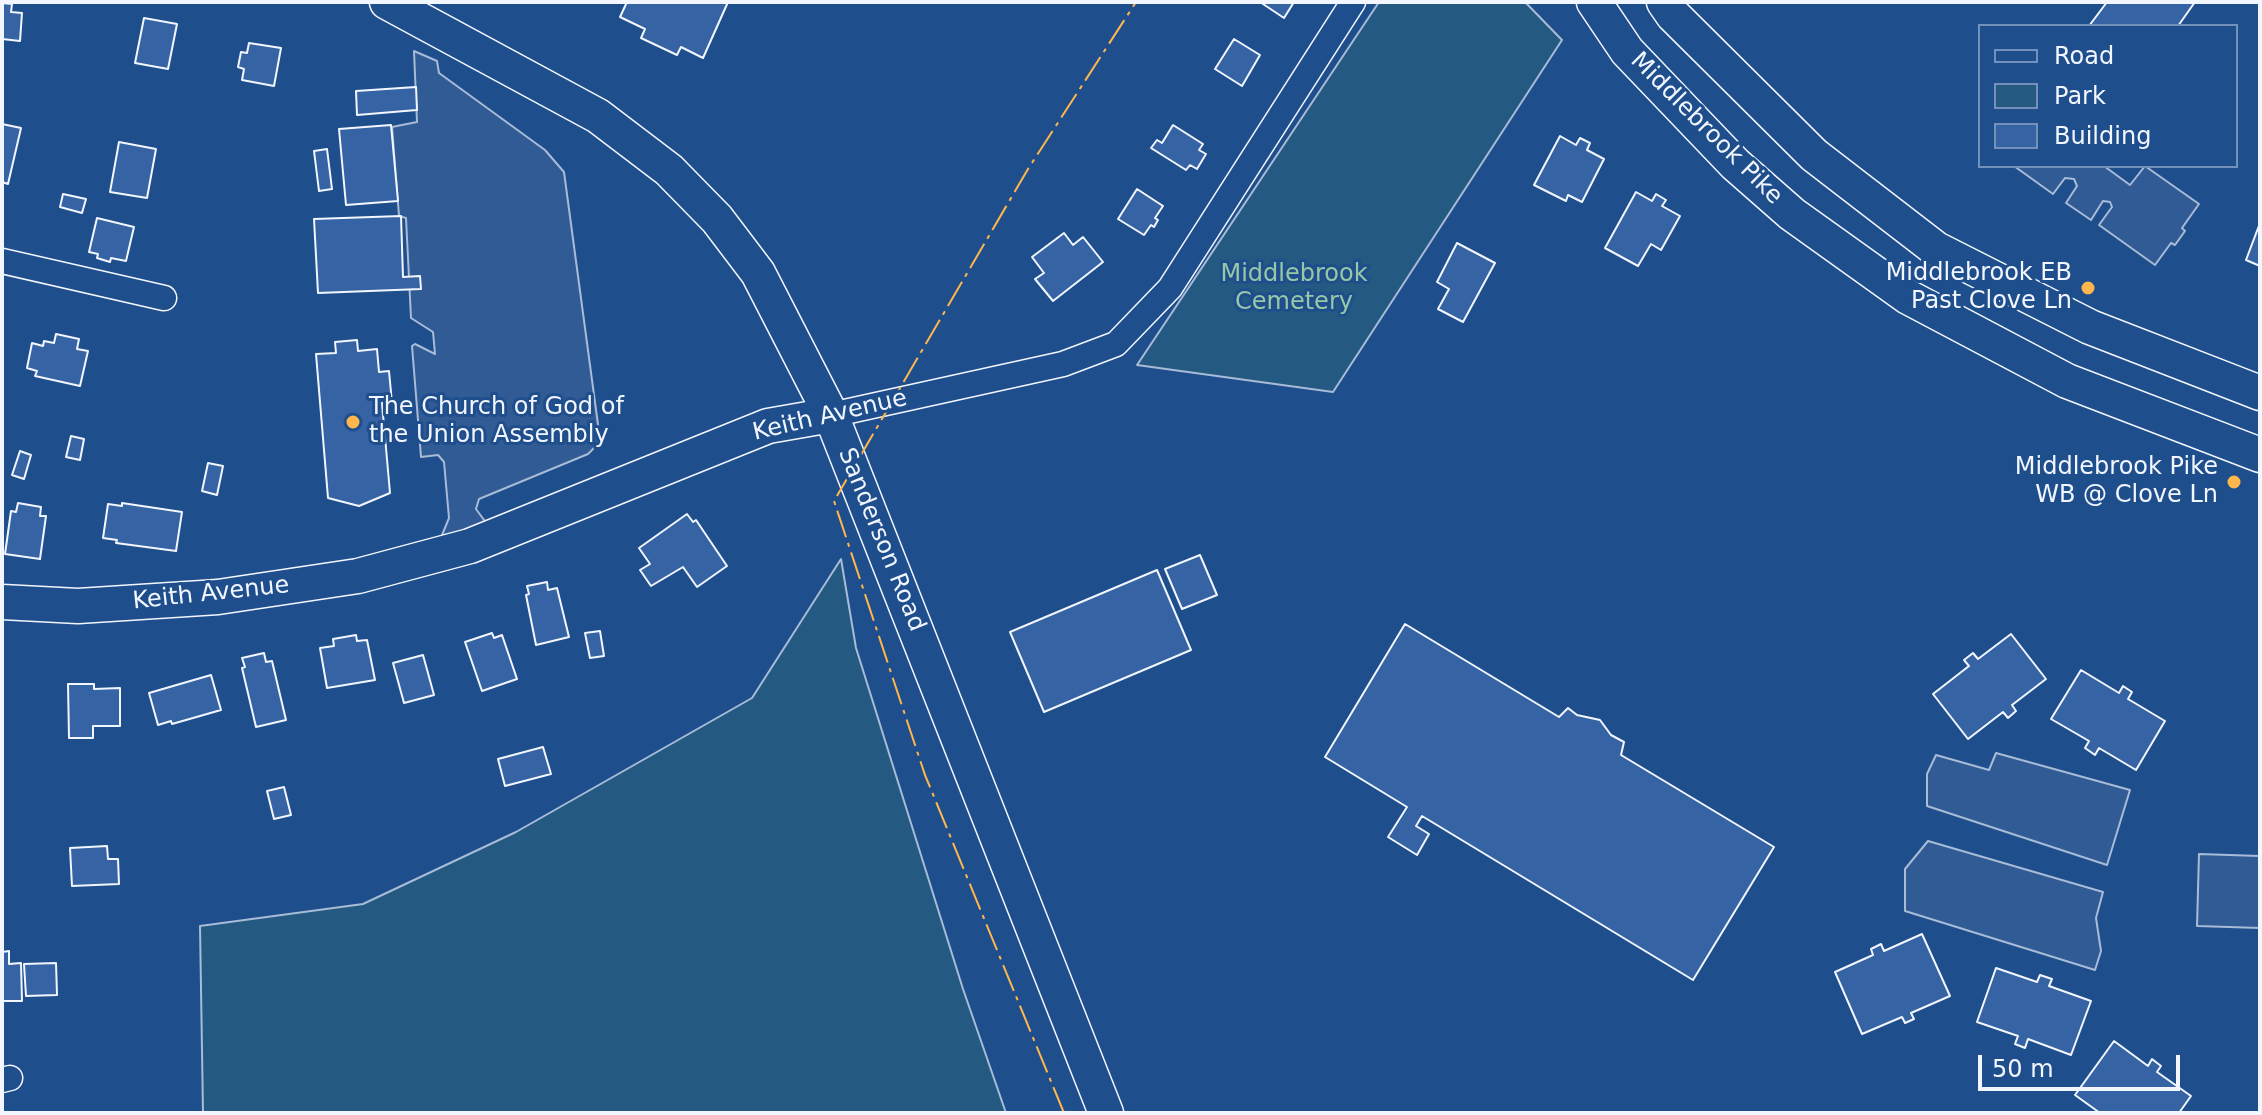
<!DOCTYPE html>
<html>
<head>
<meta charset="utf-8">
<style>
	body { margin:0 }
	#map { position:relative; width:2262px; height:1115px; overflow:hidden; background:#1f4e8c; font-family:"DejaVu Sans",sans-serif }
	canvas { display:block }
	.frame { position:absolute; inset:0; border:4px solid #f2f6ff; pointer-events:none }
	.legend { position:absolute; left:1978px; top:24px; width:260px; height:144px; box-sizing:border-box; background:#1f4e8c; border:2px solid #7391ba; margin:0; padding:10px 14px; list-style:none; font-size:24px; color:#f2f6ff }
	.legend li { display:flex; align-items:center; gap:16px; height:40px }
	.legend b { width:40px; border:2px solid #7391ba }
	.scale { position:absolute; left:1978px; top:1055px; width:202px; height:36px; box-sizing:border-box; border:4px solid #f2f6ff; border-top:0; padding-left:10px; font-size:24px; line-height:28px; white-space:nowrap; color:#f2f6ff; -webkit-text-stroke:6px #1f4e8c; paint-order:stroke }
</style>
</head>
<body>
<div id="map">
<canvas width="2262" height="1115"></canvas>
<div class="frame"></div>
<ul class="legend">
<li><b style="height:10px;background:#1f4e8c"></b>Road</li>
<li><b style="height:22px;background:#245a82"></b>Park</li>
<li><b style="height:22px;background:#3563a3"></b>Building</li>
</ul>
<div class="scale">50 m</div>
</div>
<script>
const c = document.querySelector('canvas').getContext('2d');
c.lineJoin = 'round';
function fill(path, color) { c.fillStyle = color; c.fill(path, 'evenodd'); }
function trace(path, color, width, dash) { c.strokeStyle = color; c.lineWidth = width; c.lineCap = dash ? 'butt' : 'round'; c.setLineDash(dash || []); c.stroke(path); }
function drawText(font, color, halo, rows, align = 'center') {
  c.font = font + ' "DejaVu Sans",sans-serif'; c.lineWidth = 6; c.setLineDash([]); c.textBaseline = 'middle'; c.strokeStyle = halo; c.fillStyle = color; for (const [text, x, y, turn = 0] of rows) {
    c.save(); c.translate(x, y); c.rotate((+turn || 0) * Math.PI / 180); c.textAlign = isNaN(turn) ? turn : align; if (halo) c.strokeText(text, 0, 0); c.fillText(text, 0, 0); c.restore();
  }
}
const green = new Path2D(`
	M1379,2H1525L1562,40L1333,392L1137,365Z
	M841,559L856,648L963,989L1006,1113H203L200,926L363,904L516,832L752,698Z`);
const parking = new Path2D(`
	M414,51L437,61L439,73L545,150L564,172L599,432L598,444L588,454L479,499L476,509L487,524L440,540L449,518L444,462L438,455L421,457L412,346L415,344L435,354L433,332L411,318L406,218L399,216L392,127L417,122Z
	M2014,166H2104L2130,185L2145,166L2199,204L2182,228L2185,231L2175,245L2171,243L2155,265L2099,225L2112,207L2110,202L2103,201L2091,220L2066,203L2077,186L2074,179L2065,178L2053,194Z
	M1996,753L2130,790L2107,865L1927,806V774L1936,755L1989,770Z
	M1928,841L2103,892L2096,918L2101,951L2095,970L1905,911V869Z
	M2199,854L2260,856V928L2197,926Z`);
const building = new Path2D(`
	M627,2H728L703,58L681,47L677,55L641,38L645,29L620,17Z
	M1260,2H1294L1284,18Z
	M2107,2H2195L2178,26H2089Z
	M2,3L12,4L11,12L22,13L20,41L2,39Z
	M144,18L177,24L168,69L135,63Z
	M1234,39L1260,55L1242,86L1215,69Z
	M249,43L281,48L274,86L242,80L244,69L238,67L241,52L247,53Z
	M416,87L417,110L357,115L356,91Z
	M2,124L21,128L8,184L2,182Z
	M391,125L398,201L346,205L339,129Z
	M1173,125L1203,144L1199,150L1206,154L1197,169L1190,165L1186,170L1151,148L1157,140L1162,143Z
	M1560,136L1576,145L1580,138L1590,143L1587,150L1604,159L1582,202L1568,195L1566,201L1534,185Z
	M119,142L156,149L147,198L110,192Z
	M327,149L332,189L319,191L314,151Z
	M1137,189L1163,206L1155,218L1158,220L1154,227L1151,225L1144,235L1118,219Z
	M1636,192L1652,201L1656,194L1666,200L1662,206L1680,216L1661,250L1651,244L1638,266L1605,248Z
	M63,194L86,199L82,213L60,207Z
	M401,216L403,277L420,276L421,289L318,293L314,219Z
	M97,218L134,227L126,261L111,258L110,262L97,258L98,254L89,252Z
	M2260,223V266L2246,260Z
	M1064,233L1073,245L1083,237L1103,262L1053,301L1035,279L1044,273L1032,257Z
	M1457,243L1495,263L1463,322L1438,309L1449,289L1437,282Z
	M56,334L79,339L77,349L88,351L80,386L35,376L37,371L27,368L32,343L43,346L44,341L54,343Z
	M357,340L358,351L377,349L379,372L389,371L392,403H382L390,493L359,506L328,498L316,354L336,353L335,342Z
	M71,436L84,439L80,460L66,457Z
	M20,451L31,455L24,479L12,475Z
	M208,463L223,466L217,495L202,491Z
	M18,503L41,507L40,516H46L40,559L5,554L11,511L16,512Z
	M122,503L182,512L176,551L116,543L117,540L103,538L108,504L122,506Z
	M687,514L693,522L696,520L727,566L697,587L683,567L651,586L640,570L650,564L639,548Z
	M1200,555L1217,595L1182,609L1165,569Z
	M1157,570L1191,650L1044,712L1010,632Z
	M547,582L548,590L557,588L569,637L536,645L526,595L529,594L527,586Z
	M1405,624L1559,717L1568,708L1577,715L1600,720L1611,735L1624,742L1621,755L1774,847L1693,980L1422,816L1416,826L1429,834L1417,855L1388,837L1407,807L1325,757Z
	M600,631L604,656L590,658L585,633Z
	M492,633L494,638L502,635L517,679L482,691L465,642Z
	M2011,634L2046,679L2012,705L2016,711L2008,718L2003,712L1968,739L1933,694L1969,666L1964,660L1973,653L1978,659Z
	M356,635L357,641L367,640L375,680L327,688L320,648L334,646L333,639Z
	M264,653L266,662L272,661L286,720L256,727L242,668L245,667L242,658Z
	M423,655L434,695L404,703L393,663Z
	M2081,670L2119,693L2123,686L2132,692L2128,699L2165,721L2136,770L2099,748L2095,755L2085,748L2089,741L2051,719Z
	M211,675L221,710L172,724L171,721L158,725L149,693Z
	M68,684H94V689L120,688V726H93V738H69Z
	M543,747L551,774L505,786L498,759Z
	M284,787L291,815L274,819L267,791Z
	M107,846L108,859H118L119,884L72,886L70,848Z
	M1922,934L1950,996L1911,1013L1914,1019L1905,1023L1902,1017L1862,1034L1835,972L1873,955L1871,949L1881,944L1884,951Z
	M9,951V964L21,963L22,1001H2V952Z
	M56,963L57,995L26,996L24,964Z
	M1996,968L2037,982L2040,975L2052,979L2049,986L2091,1001L2071,1055L2028,1039L2025,1048L2015,1044L2018,1036L1977,1022Z
	M2114,1041L2148,1066L2152,1059L2161,1066L2157,1072L2191,1096L2179,1113H2100L2075,1095Z`);
const street = new Path2D(`
	M2,261L164,298
	M831,415L1063,364L1116,344L1170,288L1353,2
	M2,1080L10,1078`);
const secondary = new Path2D(`
	M387,2L598,116L669,170L717,219L758,273L831,415L1106,1113
	M1594,2L1627,51L1735,164L1792,214L1908,297L2067,381L2260,455
	M1664,2L1673,15L1814,155L1936,249L2090,327L2260,393
	M2,602L78,606L218,597L358,576L470,546L768,426L831,415`);
const power = new Path2D(`
	M1064,1113L925,775L834,501L1028,169L1136,2`);
const markers = [
	[2088,288,8,"#ffb74d"],
	[353,422,8,"#ffb74d"],
	[2234,482,8,"#ffb74d"]
];
const streetNames = [
	["Middlebrook Pike",1706,129,45],
	["Keith Avenue",830,416,-13],
	["Sanderson Road",881,540,68],
	["Keith Avenue",211,594,-6]
];
const poiNames = [
	["Middlebrook EB",2072,274],
	["Past Clove Ln",2072,302],
	["The Church of God of",369,408,"left"],
	["the Union Assembly",369,436,"left"],
	["Middlebrook Pike",2218,468],
	["WB @ Clove Ln",2218,496]
];
const parkNames = [
	["Middlebrook",1294,275],
	["Cemetery",1294,303]
];
fill(green, '#245a82');
trace(green, '#a8bbd7', 2);
fill(parking, '#305b95');
trace(parking, '#a8bbd7', 2);
fill(building, '#3563a3');
trace(building, '#f2f6ff', 2);
trace(street, '#f2f6ff', 27);
trace(secondary, '#f2f6ff', 37);
trace(street, '#1f4e8c', 24);
trace(secondary, '#1f4e8c', 34);
trace(power, '#ffb74d', 2, [28, 6, 4, 6]);
for (const [x, y, r, color] of markers) { const dot = new Path2D(); dot.arc(x, y, r, 0, 2 * Math.PI); c.fillStyle = color; c.fill(dot); trace(dot, '#1f4e8c', 3); }
drawText('24px', '#f2f6ff', '#1f4e8c', streetNames);
drawText('24px', '#f2f6ff', '#1f4e8c', poiNames, 'right');
drawText('24px', '#97c8a6', '#1f4e8c', parkNames);
</script>
</body>
</html>
